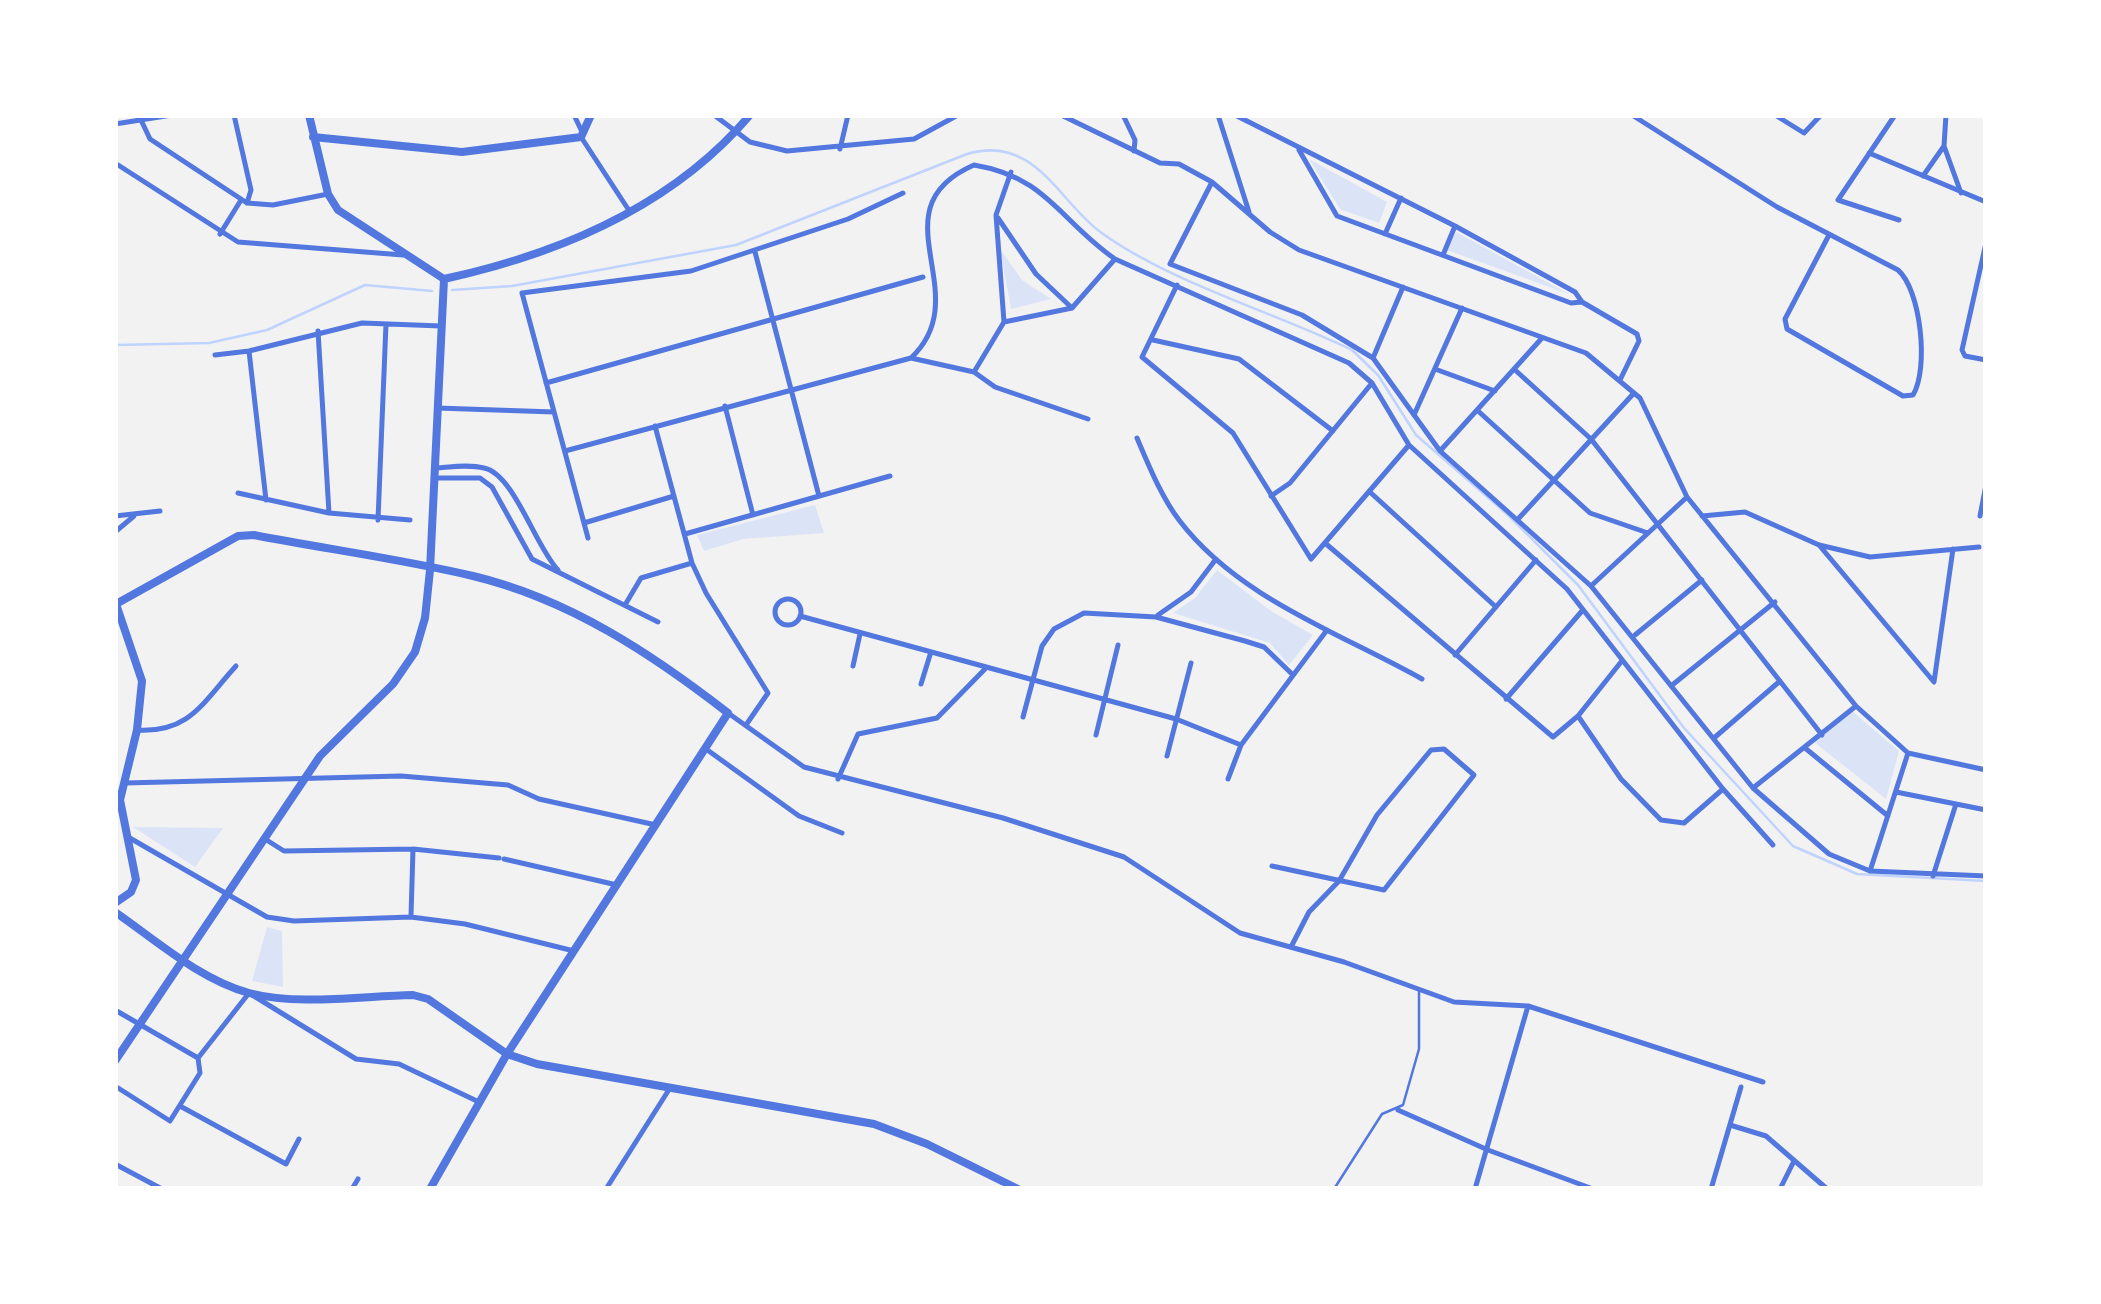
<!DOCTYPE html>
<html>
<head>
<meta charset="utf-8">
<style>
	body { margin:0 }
	#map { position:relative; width:2101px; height:1304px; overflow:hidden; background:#f2f2f2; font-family:Montserrat,sans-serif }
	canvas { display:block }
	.frame { position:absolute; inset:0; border:118px solid #fff; pointer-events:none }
</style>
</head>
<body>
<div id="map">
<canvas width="2101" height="1304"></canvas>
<div class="frame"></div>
</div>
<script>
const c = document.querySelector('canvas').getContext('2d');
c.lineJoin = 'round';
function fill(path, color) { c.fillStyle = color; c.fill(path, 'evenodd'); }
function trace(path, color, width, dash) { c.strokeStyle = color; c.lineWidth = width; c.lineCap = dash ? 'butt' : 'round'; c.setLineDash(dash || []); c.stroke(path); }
const green = new Path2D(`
	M1309,159L1387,202L1379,223L1340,209Z
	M1456,232L1569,294L1447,250Z
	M1000,249L1022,280L1051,299L1011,309Z
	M815,505L824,533L743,539L704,551L697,535Z
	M1217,570L1271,611L1313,635L1289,665L1270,643L1173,613L1195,598Z
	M1852,711L1899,751L1886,799L1814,742Z
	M133,827L223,828L195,867Z
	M267,927L282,931L283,987L252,981Z`);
const stream = new Path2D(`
	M452,290L512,286L736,245L967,154C1034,134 1058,200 1099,231C1168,282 1274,312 1352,350L1378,375L1416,435L1507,514L1578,585L1684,728L1793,846L1857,874L1986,881
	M115,345L209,343L267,330L365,285L432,291`);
const service = new Path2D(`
	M1334,1189L1382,1114L1403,1105L1419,1049V991`);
const minor = new Path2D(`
	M234,115L251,190L247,203
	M574,115L583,134
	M714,115L750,142L787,151L914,139L958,115
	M1061,115L1160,163L1179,164L1212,182L1270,232L1299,250L1586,353L1640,398L1687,497L1856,706L1908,753L1986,770
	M1123,115L1135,140L1134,151
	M1218,115L1249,212
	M1235,115L1455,226L1575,292L1582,302L1637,334L1639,341L1620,380
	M1632,115L1777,207L1898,270C1921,290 1929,369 1913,395L1903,396L1787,329L1785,319L1829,235
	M1775,115L1804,133L1821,115
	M1895,115L1838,200L1899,220
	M1946,115L1944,146L1961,193
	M141,120L150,139L247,203L273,205L328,194
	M115,124L172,115
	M581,137L630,212
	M840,149L848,115
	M1299,150L1337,216L1571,303L1582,302
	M1869,153L1986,202
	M115,163L238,242L403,255
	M1923,176L1944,146
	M1212,182L1170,264L1302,315L1373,358L1440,451L1591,586L1753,788L1829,854L1870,871L1986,876
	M998,218L1036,274L1072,308
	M220,234L241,200
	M1385,234L1401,198
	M1986,243L1962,350L1965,356L1986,360
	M755,252L819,496
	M1443,255L1455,226
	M1177,285L1142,357L1233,433L1311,559L1409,445
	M1004,322L1072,308L1115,259
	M318,331L329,513
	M1153,340L1239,359L1333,431
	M249,351L266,500
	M215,355L249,351L362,323L441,326
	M911,358C979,294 873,209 974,165C1047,177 1059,220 1115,259L1349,363L1372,383L1409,445L1567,589L1723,789L1773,845
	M1373,358L1403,287
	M1435,369L1495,391
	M1514,369L1591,439L1822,735
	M974,372L1004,322L996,215L1011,172
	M546,383L923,277
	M725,406L753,515
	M437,408L554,412
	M1477,410L1590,513L1648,533
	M1414,415L1462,308
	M655,426L692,563L706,593L768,693L746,725
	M1137,438C1149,466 1161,496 1179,520C1238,598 1340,633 1422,679
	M565,451L911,358L974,372L995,387L1088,419
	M1440,451L1542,338
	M436,468C451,467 469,464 484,468C514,474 535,546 558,570
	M435,478H480L492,487L532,559L658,622
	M238,493L329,513L410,520
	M1371,493L1496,607
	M1271,496L1290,483L1372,383
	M115,516L160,511
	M1702,516L1745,512L1819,545L1870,557L1979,547
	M1980,516L1986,485
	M1519,518L1634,393
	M378,520L386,324
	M584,523L674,496
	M115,532L134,516
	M685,534L890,476
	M588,538L522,293L691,271L848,219L903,193
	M1325,543L1553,737L1578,716L1621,662
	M1819,545L1934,682L1953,549
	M1591,586L1687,497
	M775 612a13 13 0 1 1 26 0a13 13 0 1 1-26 0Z
	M625,605L641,578L692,563
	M1158,615L1191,592L1216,559
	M800,616L1176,719L1241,745L1327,630
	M1635,635L1702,580
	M1455,655L1536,560
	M853,666L860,634
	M921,684L930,655
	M1671,686L1775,602
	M1506,699L1582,611
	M728,713L804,767L1003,818L1124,857L1240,933L1344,962L1454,1002L1528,1006L1763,1082
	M1578,716L1621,779L1661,820L1684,823L1723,789
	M1023,717L1042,646L1054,629L1084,613L1156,617L1245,641L1264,647L1293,675
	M137,730C190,733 203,702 236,666
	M1096,735L1118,645
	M1714,738L1780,681
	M1805,748L1888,816
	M706,749L799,816L842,833
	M1167,756L1191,663
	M838,779L858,734L937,718L985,669
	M1228,779L1241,745
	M125,783L401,776L508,785L539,799L656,825
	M1753,788L1856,706
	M1896,792L1986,810
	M128,837L267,917L294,921L411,917L465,924L574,951
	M265,839L284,851L413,849L499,858
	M504,859L617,885
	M1272,866L1384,890L1474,775L1444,749L1431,750L1377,815L1339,881L1309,912L1291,947
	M1870,871L1908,753
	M1933,876L1956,804
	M411,916L413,849
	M115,1010L198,1058
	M115,1086L170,1121L200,1073L198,1058L249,993L356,1059L399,1064L479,1102
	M180,1106L286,1164L299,1139
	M1398,1110L1488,1150L1593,1189
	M1730,1125L1766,1136L1826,1188
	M115,1164L162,1189
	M352,1189L358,1179
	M606,1189L670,1088
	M1475,1189L1528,1006
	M1711,1189L1741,1087
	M1780,1189L1794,1161`);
const tertiary = new Path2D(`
	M309,115L328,194L338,210L444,279
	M313,137L462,152L581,137L591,115
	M444,279C559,254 672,207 750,115
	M116,604L238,536L254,535C326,549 401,559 473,576C569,599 652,654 728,713L507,1054L430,1189
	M115,903L131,892L136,880L120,800L137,730L142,681L116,604
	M115,912C157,941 199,979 249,993C299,1006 361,996 413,995L428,999L507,1054L537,1064L874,1124L927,1144L1018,1189
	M115,1061L320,756L393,684L415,652L425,618L430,570L444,279`);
fill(green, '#dbe4f7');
trace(stream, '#bfd3fe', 2.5);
trace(service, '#5277de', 2.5);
trace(minor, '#5277de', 5);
trace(tertiary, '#5277de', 8);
</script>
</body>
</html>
